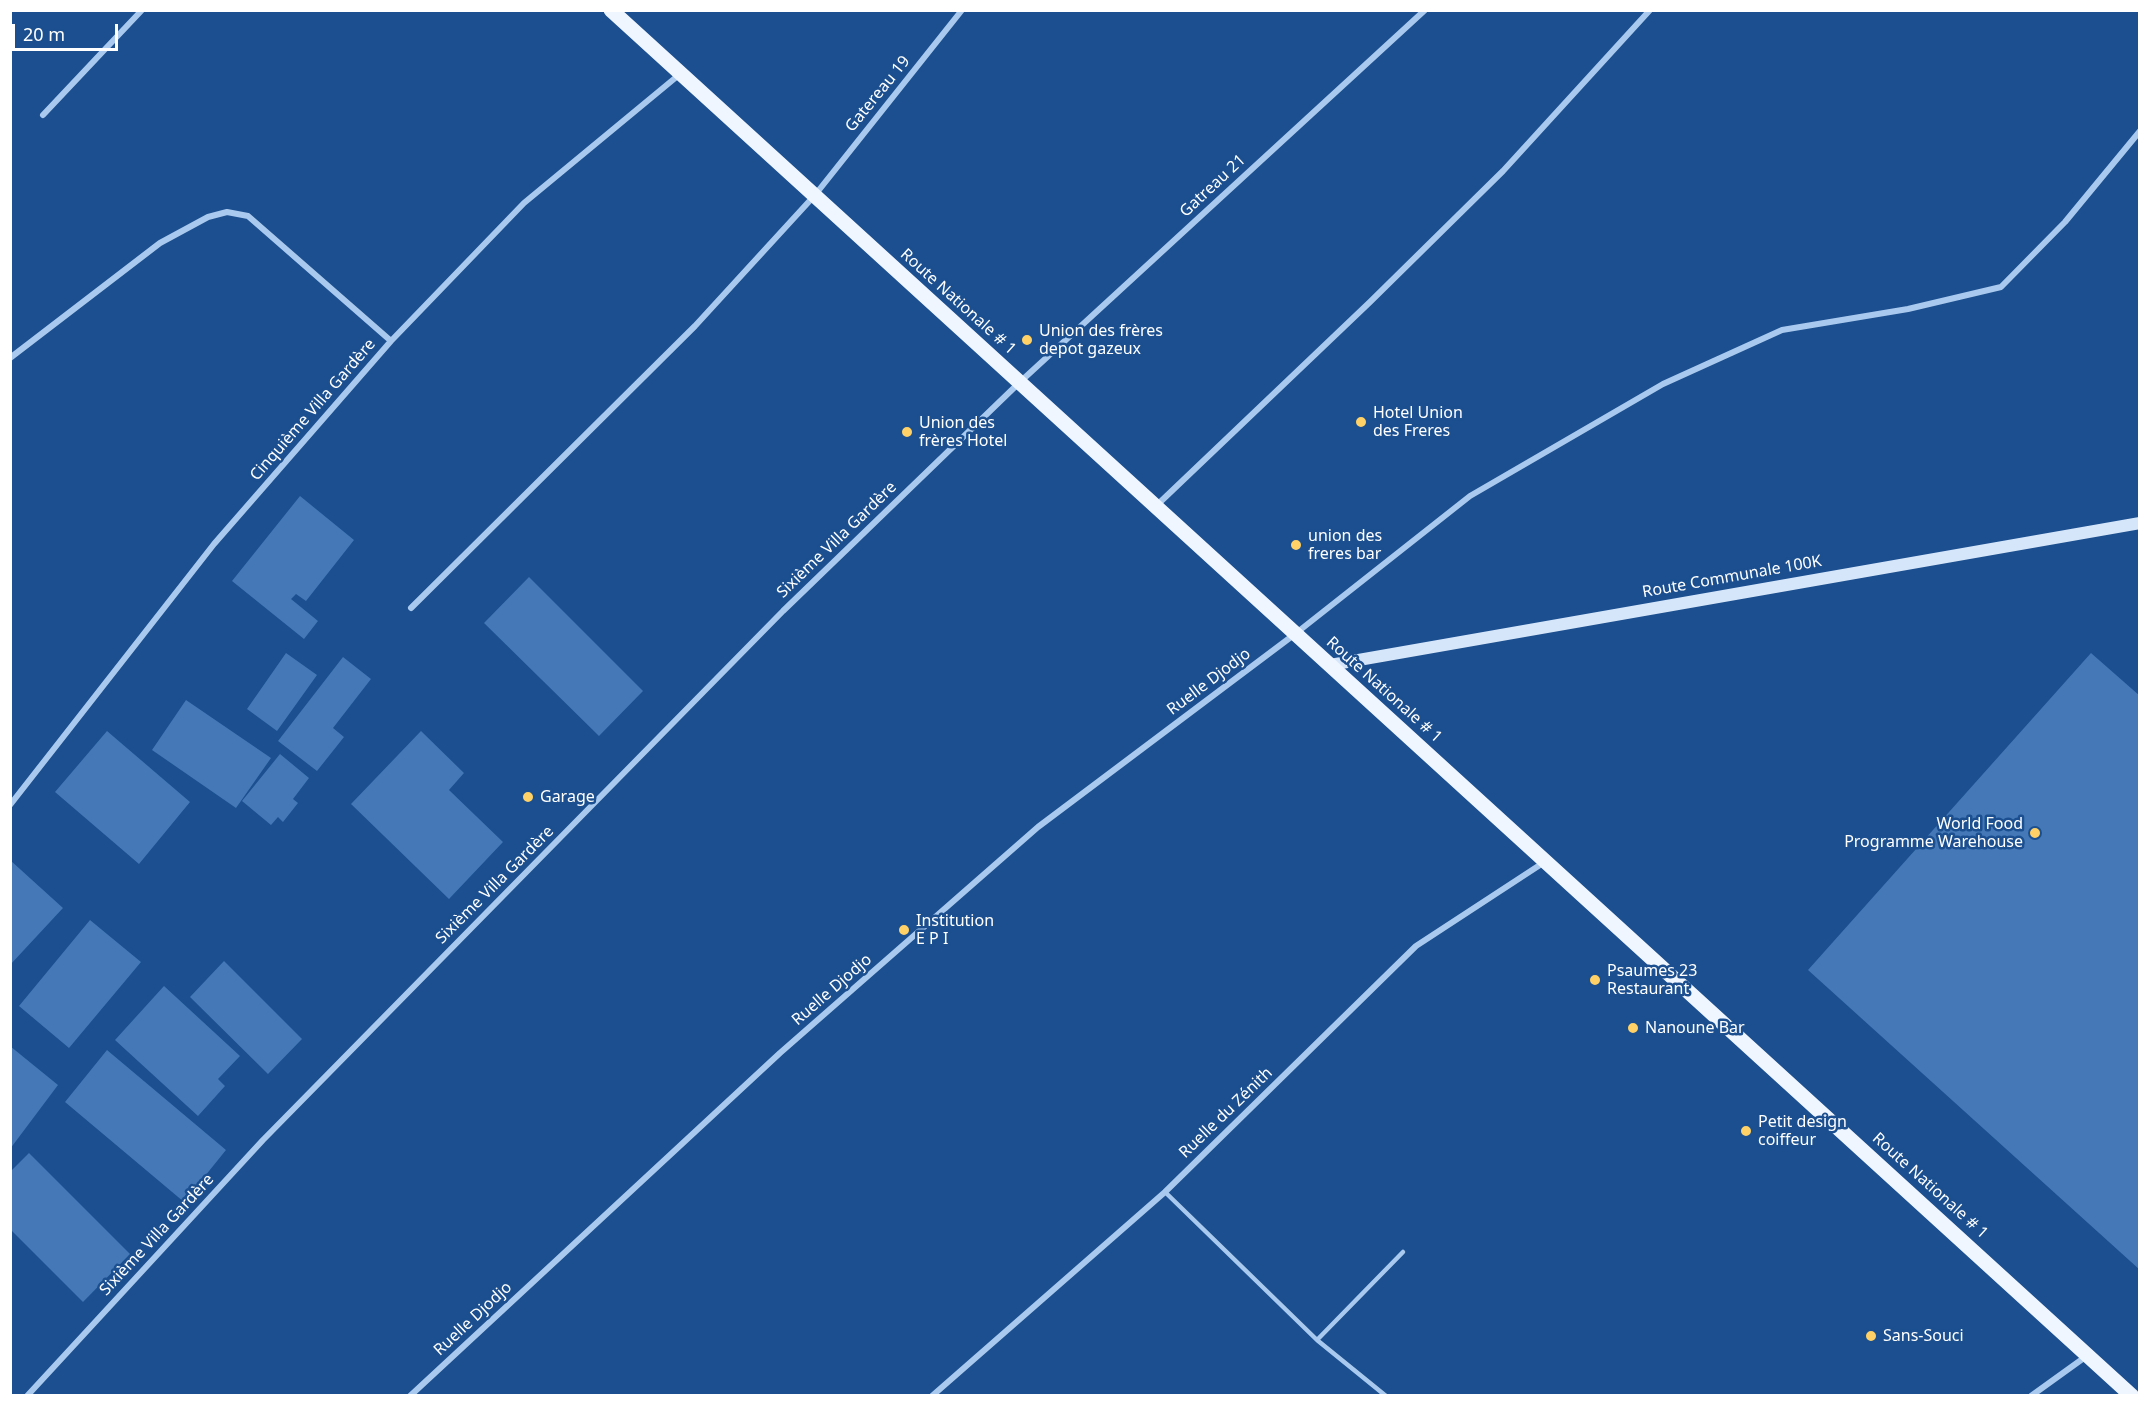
<!DOCTYPE html>
<html>
<head>
<meta charset="utf-8">
<style>
	body { margin:0 }
	#map { position:relative; width:2150px; height:1406px; overflow:hidden; background:#1b4f8f; font-family:"Noto Sans",sans-serif }
	canvas { display:block }
	.frame { position:absolute; inset:0; border:12px solid #fff; pointer-events:none }
	.scale { position:absolute; left:12px; top:24px; width:106px; height:27px; box-sizing:border-box; border:3px solid #fff; border-top:0; padding-left:8px; font-size:18px; line-height:21px; white-space:nowrap; color:#fff; -webkit-text-stroke:4px #1b4f8f; paint-order:stroke }
</style>
</head>
<body>
<div id="map">
<canvas width="2150" height="1406"></canvas>
<div class="frame"></div>
<div class="scale">20 m</div>
</div>
<script>
const c = document.querySelector('canvas').getContext('2d');
c.lineJoin = 'round';
function fill(path, color) { c.fillStyle = color; c.fill(path, 'evenodd'); }
function trace(path, color, width, dash) { c.strokeStyle = color; c.lineWidth = width; c.lineCap = dash ? 'butt' : 'round'; c.setLineDash(dash || []); c.stroke(path); }
function drawText(font, color, halo, rows, align = 'center') {
  c.font = font + ' "Noto Sans",sans-serif'; c.lineWidth = 5; c.setLineDash([]); c.textBaseline = 'middle'; c.strokeStyle = halo; c.fillStyle = color; for (const [text, x, y, turn = 0] of rows) {
    c.save(); c.translate(x, y); c.rotate((+turn || 0) * Math.PI / 180); c.textAlign = isNaN(turn) ? turn : align; if (halo) c.strokeText(text, 0, 0); c.fillText(text, 0, 0); c.restore();
  }
}
const building = new Path2D(`
	M300,496L354,540L306,601L296,594L291,599L318,621L304,639L232,581Z
	M529,577L643,691L599,736L484,623Z
	M286,653L317,675L277,731L247,709Z
	M2091,653L2140,696V1270L1808,970Z
	M343,657L371,679L333,728L344,737L317,771L278,741Z
	M186,700L271,758L236,808L152,750Z
	M107,731L190,802L139,864L55,792Z
	M421,731L464,773L449,790L503,842L449,899L351,804Z
	M280,754L309,778L293,799L298,803L283,822L278,817L271,825L242,801Z
	M10,860L63,908L10,965Z
	M90,920L141,962L69,1048L19,1006Z
	M224,961L302,1039L268,1074L190,997Z
	M164,986L240,1056L218,1079L225,1086L198,1116L115,1040Z
	M10,1046L58,1085L10,1149Z
	M107,1050L226,1150L184,1202L65,1102Z
	M29,1153L130,1254L83,1302L10,1229V1172Z`);
const lane = new Path2D(`
	M1165,1192L1317,1340L1386,1396
	M1317,1340L1403,1252`);
const street = new Path2D(`
	M43,115L142,10
	M10,358L160,243L208,217L227,212L248,216L391,341
	M1156,506L1370,302L1503,171L1650,10
	M411,608L695,326L815,195L962,10
	M10,805L214,544L391,341L524,203L680,74
	M27,1396L263,1140L783,611L1020,382L1425,10
	M410,1396L780,1053L1038,827L1295,634L1470,496L1663,384L1782,330L1908,309L2001,287L2065,222L2140,131
	M932,1396L1165,1192L1416,946L1546,861
	M2031,1396L2088,1355`);
const secondary = new Path2D(`
	M1330,665L2140,523`);
const primary = new Path2D(`
	M611,10L2132,1396`);
const markers = [
	[1027,340,6,"#ffd166"],
	[1361,422,6,"#ffd166"],
	[907,432,6,"#ffd166"],
	[1296,545,6,"#ffd166"],
	[528,797,6,"#ffd166"],
	[2035,833,6,"#ffd166"],
	[904,930,6,"#ffd166"],
	[1595,980,6,"#ffd166"],
	[1633,1028,6,"#ffd166"],
	[1746,1131,6,"#ffd166"],
	[1871,1336,6,"#ffd166"]
];
const streetNames = [
	["Gatereau 19",878,94,-51],
	["Gatreau 21",1213,186,-43],
	["Route Nationale # 1",958,302,42],
	["Cinquième Villa Gardère",313,410,-49],
	["Sixième Villa Gardère",837,540,-44],
	["Route Communale 100K",1732,577,-10],
	["Ruelle Djodjo",1209,682,-37],
	["Route Nationale # 1",1384,690,42],
	["Sixième Villa Gardère",495,885,-45],
	["Ruelle Djodjo",832,990,-41],
	["Ruelle du Zénith",1226,1113,-44],
	["Route Nationale # 1",1930,1186,42],
	["Sixième Villa Gardère",157,1235,-47],
	["Ruelle Djodjo",473,1319,-43]
];
const poiNames = [
	["Union des frères",1039,331],
	["depot gazeux",1039,349],
	["Hotel Union",1373,413],
	["des Freres",1373,431],
	["Union des",919,423],
	["frères Hotel",919,441],
	["union des",1308,536],
	["freres bar",1308,554],
	["Garage",540,797],
	["World Food",2023,824,"right"],
	["Programme Warehouse",2023,842,"right"],
	["Institution",916,921],
	["E P I",916,939],
	["Psaumes 23",1607,971],
	["Restaurant",1607,989],
	["Nanoune Bar",1645,1028],
	["Petit design",1758,1122],
	["coiffeur",1758,1140],
	["Sans-Souci",1883,1336]
];
fill(building, '#4478b7');
trace(lane, '#a9c9ee', 4.5);
trace(street, '#a9c9ee', 6);
trace(secondary, '#d6e6fa', 12);
trace(primary, '#f0f6ff', 15);
for (const [x, y, r, color] of markers) { const dot = new Path2D(); dot.arc(x, y, r, 0, 2 * Math.PI); c.fillStyle = color; c.fill(dot); trace(dot, '#1b4f8f', 2); }
drawText('16px', '#fff', '#1b4f8f', streetNames);
drawText('16px', '#fff', '#1b4f8f', poiNames, 'left');
</script>
</body>
</html>
